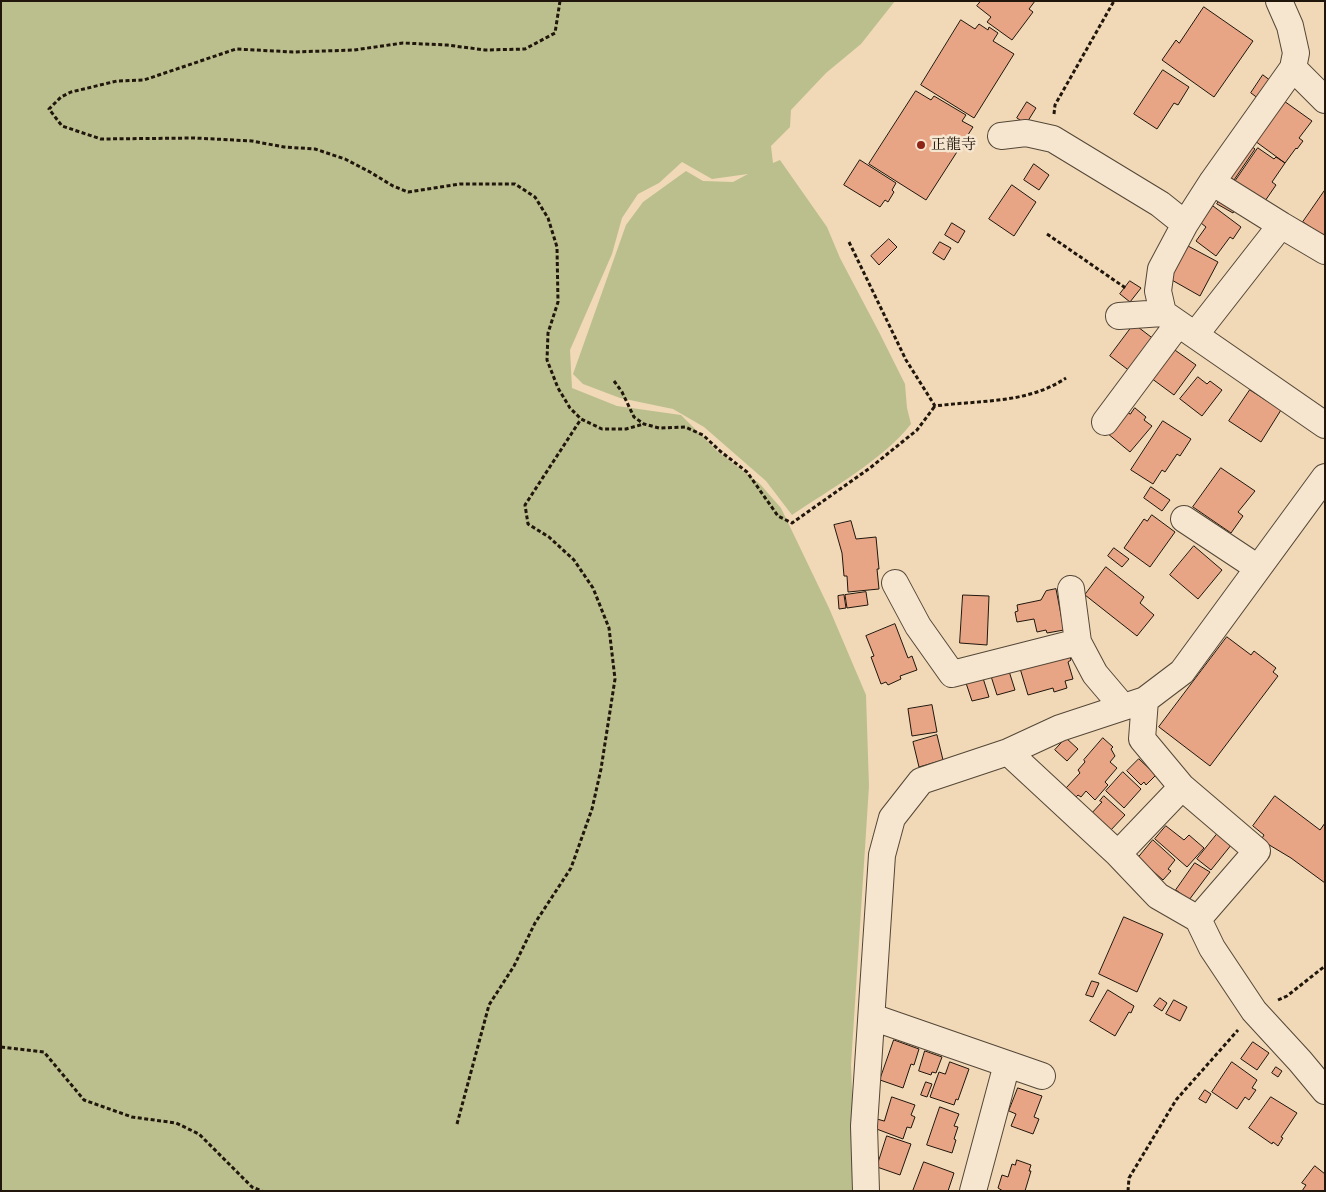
<!DOCTYPE html>
<html>
<head>
<meta charset="utf-8">
<style>
	body { margin:0 }
	#map { position:relative; width:1326px; height:1192px; overflow:hidden; background:#f1d9b7; font-family:Alegreya,serif }
	canvas { display:block }
	.frame { position:absolute; inset:0; border:2px solid #20160c; pointer-events:none }
</style>
</head>
<body>
<div id="map">
<canvas width="1326" height="1192"></canvas>
<div class="frame"></div>
</div>
<script>
const c = document.querySelector('canvas').getContext('2d');
c.lineJoin = 'round';
function fill(path, color) { c.fillStyle = color; c.fill(path, 'evenodd'); }
function trace(path, color, width, dash) { c.strokeStyle = color; c.lineWidth = width; c.lineCap = dash ? 'butt' : 'round'; c.setLineDash(dash || []); c.stroke(path); }
function drawText(font, color, halo, rows, align = 'center') {
  c.font = font + ' Alegreya,"Noto Serif JP",serif'; c.lineWidth = 5; c.setLineDash([]); c.textBaseline = 'middle'; c.strokeStyle = halo; c.fillStyle = color; for (const [text, x, y, turn = 0] of rows) {
    c.save(); c.translate(x, y); c.rotate((+turn || 0) * Math.PI / 180); c.textAlign = isNaN(turn) ? turn : align; if (halo) c.strokeText(text, 0, 0); c.fillText(text, 0, 0); c.restore();
  }
}
const green = new Path2D(`
	M1,1H895L861,44L826,73L791,110L790,127L771,146L773,163L780,160L827,227L840,258L879,332L905,384L907,408L911,424C884,459 829,490 792,515L766,481L704,427L673,409L620,398L583,384L573,374L626,225L643,202L686,171L703,181L733,182L748,174L712,179L682,162L659,183L638,194L622,218L612,254L570,350L572,388L617,406L681,415L717,451L760,484L781,508L829,608L866,695L869,786L851,1065L856,1191H1Z`);
const building = new Path2D(`
	M981,1H1035L1029,9L1033,12L1012,40L987,22L991,17L977,6Z
	M1204,7L1253,41L1214,97L1162,60L1176,40L1179,43Z
	M961,20L975,29L979,24L988,30L989,27L998,33L993,41L1014,54L974,118L921,85Z
	M1163,70L1189,87L1178,105L1174,103L1157,129L1134,114Z
	M1263,75L1271,81L1259,99L1251,93Z
	M916,91L931,100L934,96L966,115L962,121L973,127L926,200L869,164Z
	M1284,101L1312,121L1299,138L1303,141L1297,149L1296,148L1285,163L1255,141Z
	M1027,102L1036,108L1026,124L1017,118Z
	M1247,143L1255,149L1234,180L1225,174Z
	M1258,148L1274,159L1276,157L1285,163L1272,182L1276,185L1265,201L1234,183Z
	M860,160L896,183L892,190L894,192L888,202L885,200L880,207L844,185Z
	M1034,164L1049,175L1039,190L1024,180Z
	M1012,185L1036,202L1014,236L989,219Z
	M1325,190V237L1303,222Z
	M1222,197L1237,206L1233,213L1217,204Z
	M1213,206L1241,227L1233,239L1230,237L1216,256L1196,241L1206,227L1201,223Z
	M952,223L965,231L958,243L945,235Z
	M889,239L897,247L879,265L871,256Z
	M940,242L951,248L944,260L933,253Z
	M1188,246L1218,262L1200,296L1170,279Z
	M1130,281L1141,288L1130,302L1120,294Z
	M1134,324L1155,340L1131,372L1110,356Z
	M1172,348L1196,365L1174,395L1151,378Z
	M1198,377L1207,384L1210,381L1222,390L1202,416L1180,399Z
	M1250,390L1281,410L1261,442L1229,421Z
	M1135,408L1146,417L1144,420L1152,426L1130,452L1107,433L1125,410L1130,414Z
	M1163,421L1191,439L1180,456L1177,454L1165,472L1162,470L1153,484L1131,470Z
	M1221,468L1255,491L1238,512L1243,516L1231,533L1193,507Z
	M1151,487L1170,500L1162,511L1144,498Z
	M1152,515L1175,532L1150,567L1124,548L1144,519L1147,521Z
	M851,521L856,539L876,537L879,569H877L879,589L848,592L847,576H844L842,553L834,525Z
	M1194,546L1222,570L1198,599L1170,575Z
	M1114,548L1129,559L1122,567L1108,556Z
	M1106,567L1144,597L1140,603L1154,615L1137,636L1085,595Z
	M1056,589L1064,630L1047,633L1046,630L1037,632L1034,619L1017,622L1015,612L1018,611L1017,605L1041,600L1046,591Z
	M866,592L868,605L847,608L845,595Z
	M844,595L846,608L839,609L838,596Z
	M963,595L989,596L987,645L960,643Z
	M895,624L908,658L912,656L917,670L900,676L901,679L888,685L886,682L881,684L871,657L874,656L866,636Z
	M1227,637L1251,655L1254,651L1276,668L1273,672L1278,676L1210,766L1159,727Z
	M1068,651L1071,660L1068,662L1073,679L1065,681L1067,688L1054,692L1053,688L1028,695L1019,665Z
	M1008,668L1015,690L997,695L990,673Z
	M982,675L989,697L972,701L965,680Z
	M932,705L937,732L912,736L908,709Z
	M937,735L943,760L919,767L913,742Z
	M1066,738L1078,749L1067,761L1055,750Z
	M1103,738L1113,747L1111,749L1115,756L1110,762L1117,768L1105,782L1108,785L1095,800L1086,791L1081,797L1078,795L1076,797L1066,788L1080,773L1078,770L1085,762L1084,760Z
	M1139,759L1156,775L1146,785L1144,782L1141,785L1127,771Z
	M1123,772L1141,789L1124,808L1106,791Z
	M1104,796L1125,815L1109,832L1090,815L1102,802L1100,801Z
	M1275,796L1320,830L1325,823V883L1291,858L1261,840L1264,835L1253,826Z
	M1166,826L1184,840L1189,835L1204,848L1187,867L1155,839Z
	M1222,828L1236,839L1211,870L1197,859Z
	M1153,840L1175,860L1168,869L1171,871L1163,880L1138,858Z
	M1195,863L1210,872L1189,900L1176,890Z
	M1124,917L1163,934L1137,992L1099,974Z
	M1092,981L1099,983L1093,997L1086,995Z
	M1108,990L1134,1006L1131,1013L1129,1012L1115,1036L1090,1021Z
	M1160,998L1167,1003L1162,1011L1154,1006Z
	M1174,1000L1187,1007L1180,1021L1166,1014Z
	M894,1040L919,1049L914,1065L911,1064L903,1088L880,1080Z
	M1253,1042L1269,1053L1257,1070L1241,1059Z
	M925,1051L942,1057L936,1073L932,1072L931,1075L919,1071Z
	M950,1062L969,1069L958,1100L956,1099L954,1105L930,1097L939,1072L945,1074Z
	M1232,1062L1257,1080L1252,1088L1256,1090L1249,1100L1245,1097L1237,1109L1212,1092Z
	M1276,1067L1282,1071L1278,1077L1272,1073Z
	M926,1082L932,1084L927,1097L921,1095Z
	M1018,1088L1042,1096L1034,1117L1039,1119L1033,1134L1011,1126L1016,1114L1009,1111Z
	M1205,1090L1211,1094L1206,1103L1199,1099Z
	M892,1097L915,1105L911,1115L915,1117L911,1128L907,1127L903,1139L874,1128L877,1119L884,1121Z
	M1271,1097L1297,1113L1281,1137L1283,1138L1278,1146L1273,1142L1272,1144L1249,1128Z
	M940,1107L959,1114L954,1126L958,1127L954,1139L956,1140L952,1153L927,1145Z
	M887,1136L911,1144L900,1175L877,1167Z
	M1017,1160L1031,1165L1029,1171H1031L1025,1191H1003L998,1188L1002,1175L1008,1177L1012,1164L1015,1165Z
	M924,1162L954,1173L948,1191H913Z
	M1315,1166L1325,1174V1191H1302L1306,1185L1302,1183Z`);
const path = new Path2D(`
	M560,1L555,33L525,49L485,50L447,45L403,43L354,50L293,52L236,49L144,80L117,81L71,92L61,97L49,109L62,126L101,139L195,138L252,141L284,147L315,149L345,159L370,172L393,186L408,192L460,184H515L535,197L548,218L557,247L558,302L548,333L547,360L558,388L570,408L581,419L602,429H626L644,424
	M1054,114L1055,105L1114,1
	M1047,234L1127,289
	M849,242L906,360L935,406C980,400 1027,404 1066,378
	M614,381L622,392L634,417L644,424L659,428L685,427L703,435L720,451L747,472L778,516L792,523L870,468L917,430L935,406
	M1278,1000L1287,996L1325,966
	M1,1047L44,1052L84,1100L132,1117L176,1123L199,1134L252,1187L262,1191
	M457,1124L489,1005L514,966L535,923L571,868L592,809L601,769L615,679L609,628L593,588L574,560L549,537L528,524L525,505L581,419
	M1128,1191L1129,1178L1176,1100L1238,1030`);
const minor = new Path2D(`
	M1293,68L1325,100
	M1001,136L1026,133L1053,139L1160,204L1185,224
	M1281,225L1325,251
	M1163,313L1158,291L1161,269L1185,224L1212,182L1293,68L1296,53L1290,26L1279,1
	M1119,316L1163,313L1325,425
	M1195,335L1281,225L1212,182
	M1105,422L1178,324
	M1184,519L1258,568
	M895,583L918,626L952,674L1078,642
	M1071,589L1078,642L1095,674L1123,707
	M1145,700L1142,739L1182,787L1257,851L1198,919
	M1008,752L1118,854L1158,896L1198,919L1212,948L1254,1011L1300,1061L1325,1091
	M1118,854L1182,787
	M872,1017L1042,1076
	M866,1191L864,1126L882,855L892,818L921,781L1008,752L1060,728L1145,700L1182,672L1325,477
	M973,1191L1007,1064`);
const markers = [
	[921,145,5,"#8f2418"]
];
const poiNames = [
	["正龍寺",931,145]
];
fill(green, '#bbbf8e');
fill(building, '#e7a585');
trace(building, '#20160c', 1);
trace(minor, '#544737', 28);
trace(path, '#20160c', 3, [4, 2.5]);
trace(minor, '#f6e6d0', 26);
for (const [x, y, r, color] of markers) { const dot = new Path2D(); dot.arc(x, y, r, 0, 2 * Math.PI); c.fillStyle = color; c.fill(dot); trace(dot, '#f6e6d0', 2); }
drawText('15px', '#20160c', '#f6e6d0', poiNames, 'left');
</script>
</body>
</html>
